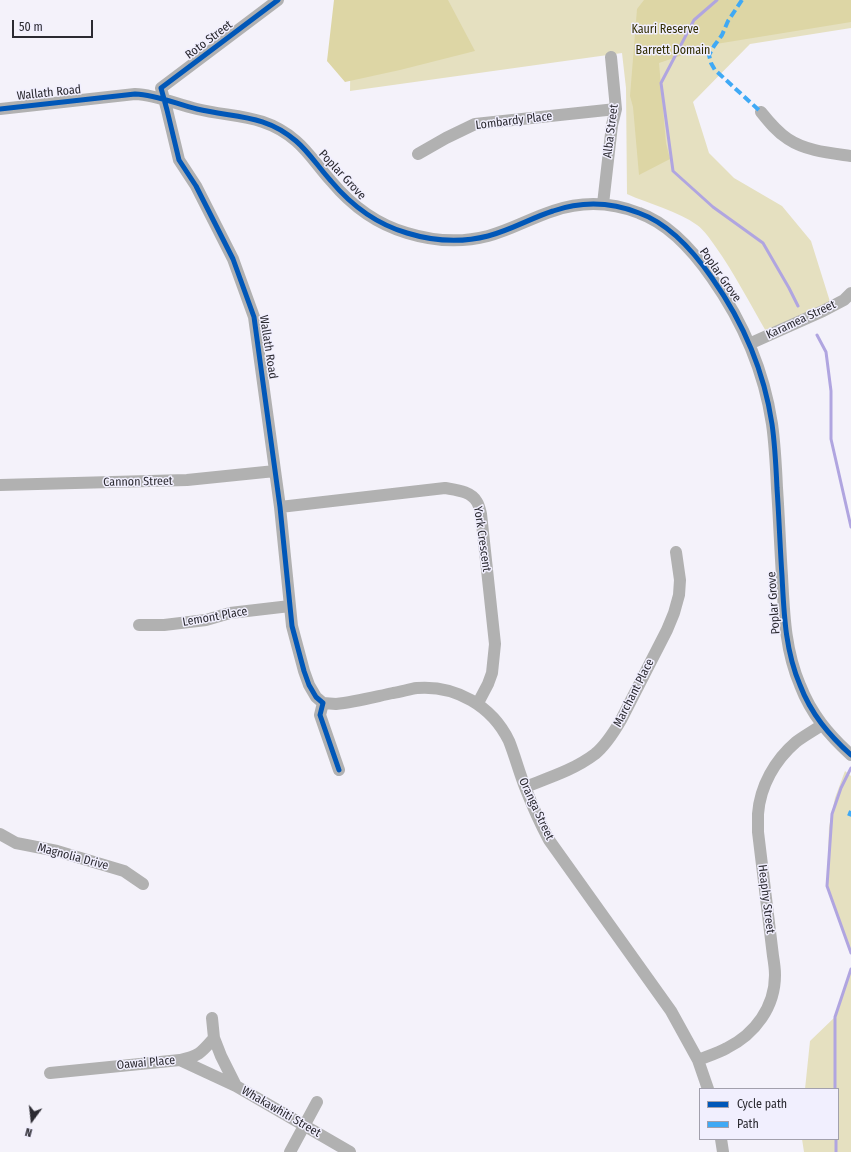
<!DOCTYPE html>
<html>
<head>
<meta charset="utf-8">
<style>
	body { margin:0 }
	#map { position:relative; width:851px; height:1152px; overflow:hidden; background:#f4f2fa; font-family:"Fira Sans Condensed",sans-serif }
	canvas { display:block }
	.legend { position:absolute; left:699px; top:1088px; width:140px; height:52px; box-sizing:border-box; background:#f1effe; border:1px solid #a2a0ac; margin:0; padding:5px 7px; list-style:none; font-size:12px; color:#2b2a31 }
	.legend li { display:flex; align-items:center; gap:8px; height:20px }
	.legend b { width:20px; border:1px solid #a2a0ac }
	.north { position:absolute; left:12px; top:1100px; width:40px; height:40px; -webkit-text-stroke:3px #f1effe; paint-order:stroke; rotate:195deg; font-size:11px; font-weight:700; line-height:16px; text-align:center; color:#2b2a31 }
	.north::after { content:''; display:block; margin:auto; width:14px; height:18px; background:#2b2a31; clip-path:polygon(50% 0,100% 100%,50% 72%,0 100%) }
	.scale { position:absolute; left:12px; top:20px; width:81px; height:18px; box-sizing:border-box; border:2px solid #2b2a31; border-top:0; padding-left:5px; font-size:12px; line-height:14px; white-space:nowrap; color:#2b2a31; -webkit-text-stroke:3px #f1effe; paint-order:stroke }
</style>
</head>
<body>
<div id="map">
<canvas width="851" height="1152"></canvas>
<ul class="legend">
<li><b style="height:5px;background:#0057b8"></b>Cycle path</li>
<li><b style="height:5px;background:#3fa9f5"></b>Path</li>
</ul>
<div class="north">N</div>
<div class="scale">50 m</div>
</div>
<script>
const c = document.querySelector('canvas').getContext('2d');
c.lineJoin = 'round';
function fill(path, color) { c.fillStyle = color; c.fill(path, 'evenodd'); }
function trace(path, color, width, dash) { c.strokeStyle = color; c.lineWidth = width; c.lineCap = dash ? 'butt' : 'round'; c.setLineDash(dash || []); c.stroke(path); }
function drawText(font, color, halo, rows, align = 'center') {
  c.font = font + ' "Fira Sans Condensed",sans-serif'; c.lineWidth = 3; c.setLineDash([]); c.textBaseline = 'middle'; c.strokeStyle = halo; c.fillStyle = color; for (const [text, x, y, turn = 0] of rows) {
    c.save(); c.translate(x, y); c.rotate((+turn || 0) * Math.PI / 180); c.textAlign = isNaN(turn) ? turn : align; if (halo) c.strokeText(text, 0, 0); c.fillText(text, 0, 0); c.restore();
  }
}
const green = new Path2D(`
	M334,0H851V28L750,44L693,102L709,153L734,178L782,206L811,241L832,308L767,333C750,304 735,274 715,246C710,239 704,230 697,225C678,211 649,204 627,194L626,88L622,53L350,91L351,19Z
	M845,771L851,776V953L827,886L829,827L835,798Z
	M851,970V1152H804L802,1139H838V1089H805L810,1041L836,1016Z`);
const forest = new Path2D(`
	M334,0H448L475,51L400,70L345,82L327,61Z
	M644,0H851V22L716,44L659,63L666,143L670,159L639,175L633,107L630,96L637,9Z`);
const stream = new Path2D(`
	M717,0L694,20L661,83L673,171L713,207L763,243L789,288L798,306
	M817,335L826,352L831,391V439L851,527
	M851,768L841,788L832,814L827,886L851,953
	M835,1089V1017L851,969
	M836,1139V1152`);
const minor = new Path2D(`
	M278,0L161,88L167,110L179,160L196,186L233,259L254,317L280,507L292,626L304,671L309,685L316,697L323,703L320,715L339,770
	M0,109L135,94C157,95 176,104 197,109C235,118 265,114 296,141C309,152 319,168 331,181C351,205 376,224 407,233C433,241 461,243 488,236C511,230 531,218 553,211C582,201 611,202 639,213C670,224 694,252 712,278C743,322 764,371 772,424C775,445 776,466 777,488C779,517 780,546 782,576C784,613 785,650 800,685C811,714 829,735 851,755
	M761,112C769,122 777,132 788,139C806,151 830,153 851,156
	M418,154L446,138L475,124L616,109
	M603,204L612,125L616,109L611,57
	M749,344L823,311L844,300L851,293
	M0,485L187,480L275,471
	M280,507L445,488C456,490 471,491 477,502C479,505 480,510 481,514L495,644L492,673L488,684L478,703
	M139,625H164L206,620L230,613L290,606
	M323,703L336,704C355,702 374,697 393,693C401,692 409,689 417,688C456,685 492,706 509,741C515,756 519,772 525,787C532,805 540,823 549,840L671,1011L698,1060L708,1089
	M525,787C548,778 574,770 595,754C606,745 614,732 621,720L667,630L674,613L679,595L680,580L676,552
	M0,834L16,843L57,851L124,871L143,884
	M212,1018L214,1038L221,1056L236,1086
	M180,1060C199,1056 201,1053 214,1038
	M698,1060C708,1056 718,1053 727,1048C755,1034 775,1007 775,975C775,968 774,962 773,956L758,832C758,826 758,820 758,814C760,786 775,760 796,742C804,736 813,731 822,725
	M50,1073L180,1060L236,1086L350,1152
	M721,1139L723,1152
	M290,1152L317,1102`);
const quiet = new Path2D(`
	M742,0L728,21L722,35L714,46L709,55L711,63L715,70L761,112
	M849,816L851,811`);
const cycleway = new Path2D(`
	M278,0L161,88L167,110L179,160L196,186L233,259L254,317L280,507L292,626L304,671L309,685L316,697L323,703L320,715L339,770
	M0,109L135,94C157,95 176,104 197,109C235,118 265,114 296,141C309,152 319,168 331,181C351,205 376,224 407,233C433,241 461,243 488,236C511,230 531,218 553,211C582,201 611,202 639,213C670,224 694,252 712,278C743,322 764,371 772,424C775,445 776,466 777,488C779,517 780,546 782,576C784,613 785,650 800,685C811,714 829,735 851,755`);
const parkNames = [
	["Kauri Reserve",665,30],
	["Barrett Domain",673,51]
];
const streetNames = [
	["Roto Street",209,40,-37],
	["Wallath Road",49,93,-6],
	["Lombardy Place",514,121,-7],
	["Alba Street",611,131,-83],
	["Poplar Grove",342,175,47],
	["Poplar Grove",720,275,55],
	["Karamea Street",801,320,-25],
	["Wallath Road",268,347,81],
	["Cannon Street",138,482,-1],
	["York Crescent",482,539,82],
	["Poplar Grove",774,603,-94],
	["Lemont Place",215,617,-10],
	["Marchant Place",634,693,-63],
	["Oranga Street",536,809,65],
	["Magnolia Drive",73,857,15],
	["Heaphy Street",766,899,83],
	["Oawai Place",146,1063,-5],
	["Whakawhiti Street",281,1112,30]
];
fill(green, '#e5e0c0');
fill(forest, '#ddd6a5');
trace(stream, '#b0a5e0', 3);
trace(minor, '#b1b1b1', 12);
trace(quiet, '#3fa9f5', 4, [8, 4]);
trace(cycleway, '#0057b8', 5);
drawText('12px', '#322e02', '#f1effe', parkNames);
drawText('12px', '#2b2a31', '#f1effe', streetNames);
</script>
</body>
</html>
